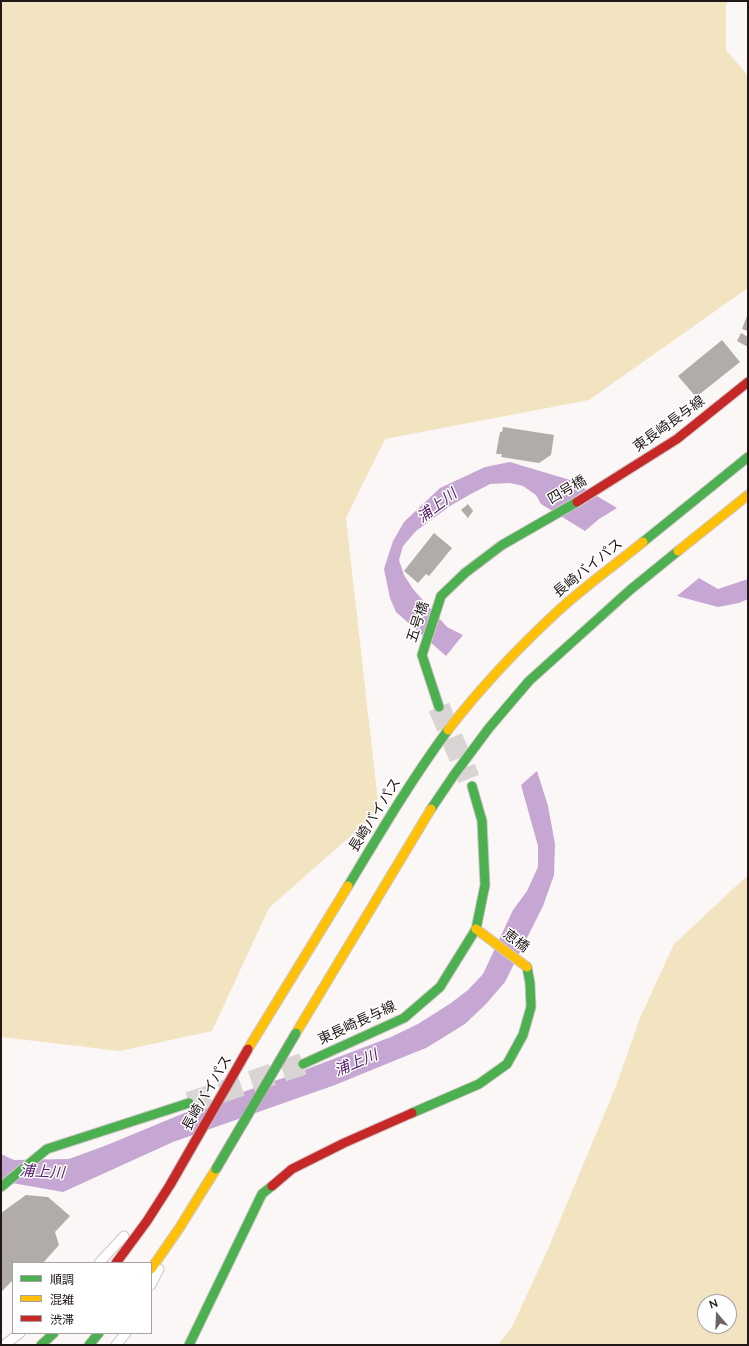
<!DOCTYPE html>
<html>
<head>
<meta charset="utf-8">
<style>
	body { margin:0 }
	#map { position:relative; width:749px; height:1346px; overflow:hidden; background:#fbf7f6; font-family:Mulish,"Noto Sans JP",sans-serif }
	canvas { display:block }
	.frame { position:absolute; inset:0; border:2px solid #211717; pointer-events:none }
	.legend { position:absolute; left:12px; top:1262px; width:140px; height:72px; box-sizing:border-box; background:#fff; border:1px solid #a6a2a2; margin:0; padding:5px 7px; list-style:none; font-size:12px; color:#211717 }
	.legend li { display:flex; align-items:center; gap:8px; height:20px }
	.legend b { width:20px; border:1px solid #a6a2a2 }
	.north { position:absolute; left:697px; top:1294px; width:40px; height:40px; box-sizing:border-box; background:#fff; border:1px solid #a6a2a2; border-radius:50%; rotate:341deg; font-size:11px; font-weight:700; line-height:16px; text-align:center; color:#211717 }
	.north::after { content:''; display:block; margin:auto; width:14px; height:18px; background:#6d6565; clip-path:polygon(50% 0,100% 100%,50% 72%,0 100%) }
</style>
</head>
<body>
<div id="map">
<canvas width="749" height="1346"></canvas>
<div class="frame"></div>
<ul class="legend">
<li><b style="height:5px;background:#4caf50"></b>順調</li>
<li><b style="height:5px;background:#ffc107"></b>混雑</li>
<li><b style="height:5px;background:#c62828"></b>渋滞</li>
</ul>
<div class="north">N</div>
</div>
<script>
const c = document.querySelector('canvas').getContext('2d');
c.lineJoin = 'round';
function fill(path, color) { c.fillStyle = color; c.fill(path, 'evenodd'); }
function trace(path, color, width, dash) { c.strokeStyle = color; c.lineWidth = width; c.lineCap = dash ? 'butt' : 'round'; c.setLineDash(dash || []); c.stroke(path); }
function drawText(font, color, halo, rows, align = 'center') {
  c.font = font + ' Mulish,"Noto Sans JP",sans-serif'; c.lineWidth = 3; c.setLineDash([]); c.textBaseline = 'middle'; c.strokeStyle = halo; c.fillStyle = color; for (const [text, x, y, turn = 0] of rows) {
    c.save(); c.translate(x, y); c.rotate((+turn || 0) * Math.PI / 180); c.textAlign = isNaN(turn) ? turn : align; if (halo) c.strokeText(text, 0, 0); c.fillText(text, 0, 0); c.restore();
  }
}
const green = new Path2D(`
	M1,1H730L726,4V50L748,76V288L589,400L385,439L346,518L379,811L269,908L212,1031L120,1051L1,1037Z
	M748,875V1345H498L512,1327L548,1249L616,1086L640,1018L674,944ZM705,1302H729V1326H705Z`);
const water = new Path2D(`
	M510,462L570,480L617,508L599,519L585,531L541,504L536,495L523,486L510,483L490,484L469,495L450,506L416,531L403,546L399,560L404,575L413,589L447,627L463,635L446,656L396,612L390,598L384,569L393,541L404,522L440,488L485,467Z
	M699,578L718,589L748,579V599L739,603L718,607L677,596Z
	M537,771L548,806L555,844L554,875L543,906L505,982L486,1004L465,1024L426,1048L401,1058L335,1085L173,1142L63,1192L1,1181V1154L14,1160L69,1159L107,1145L194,1109L286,1077L391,1037L418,1024L451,1003L468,990L483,974L513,910L527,891L538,867V846L521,785Z`);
const building = new Path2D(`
	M748,313V331L742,329Z
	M741,333L748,337V347L737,341Z
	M722,340L740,362L696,397L678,376Z
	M503,427L554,435L551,455L539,463L501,457L502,454H496L500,432H502Z
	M468,504L473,511L468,518L461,510Z
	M434,533L452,548L429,576L426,574L418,583L404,571Z
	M26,1195L48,1197L70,1216L55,1232L59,1245L43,1263H13V1280L1,1292V1213Z`);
const primaryTunnel = new Path2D(`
	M439,707L469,779
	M189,1103L303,1064`);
const lane = new Path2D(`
	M99,1263L124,1236
	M151,1285L159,1269
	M4,1345L20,1333
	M116,1345L126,1333`);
const fast = new Path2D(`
	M643,542L748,457
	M439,707L422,655L441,596L465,573L502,545L577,502
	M431,809L454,775L489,728L529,681L630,590L678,551
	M348,886C380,833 411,780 448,730
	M303,1064L404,1018L440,987L476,929L485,885L482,821L472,786
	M412,1113L479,1084L507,1064L523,1035L531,1007L530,983L527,967
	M1,1187L47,1149L189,1103
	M41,1345L54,1333
	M89,1345L99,1333
	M189,1345L262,1194L272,1186`);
const slow = new Path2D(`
	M678,551L748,495
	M448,730C481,687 518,648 558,611C585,586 615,565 643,542
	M476,929L527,967
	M296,1033L431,809
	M248,1049L348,886
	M151,1269L180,1227L216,1169`);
const jam = new Path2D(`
	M577,502L677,439L748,382
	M272,1186L292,1169L344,1143L412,1113
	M116,1263L147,1221L170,1185`);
const fastBridge = new Path2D(`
	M216,1169L296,1033`);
const jamBridge = new Path2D(`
	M170,1185L248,1049`);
const streetNames = [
	["東長崎長与線",669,424,-36],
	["四号橋",567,490,-30],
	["長崎バイパス",588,568,-39],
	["五号橋",418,622,-72],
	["長崎バイパス",375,815,-58],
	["恵橋",516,941,37],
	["東長崎長与線",357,1023,-25],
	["長崎バイパス",207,1093,-60]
];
const waterNames = [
	["浦上川",437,506,-37],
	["浦上川",356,1063,-23],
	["浦上川",42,1172,3]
];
fill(green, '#f2e4c0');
fill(water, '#c6a6d2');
fill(building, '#b1aca9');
trace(primaryTunnel, '#dad5d5', 22, [22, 11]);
trace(lane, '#cfc8c7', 11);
trace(fast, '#cfc8c7', 11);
trace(slow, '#cfc8c7', 11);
trace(jam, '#cfc8c7', 11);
trace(lane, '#fefefe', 9);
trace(fast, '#4caf50', 9);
trace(slow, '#ffc107', 9);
trace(jam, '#c62828', 9);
trace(fastBridge, '#bdb1b5', 11, []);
trace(jamBridge, '#bdb1b5', 11, []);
trace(fastBridge, '#4caf50', 9);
trace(jamBridge, '#c62828', 9);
drawText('14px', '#211717', '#fff', streetNames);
drawText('italic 15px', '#531b67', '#fff', waterNames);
</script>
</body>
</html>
